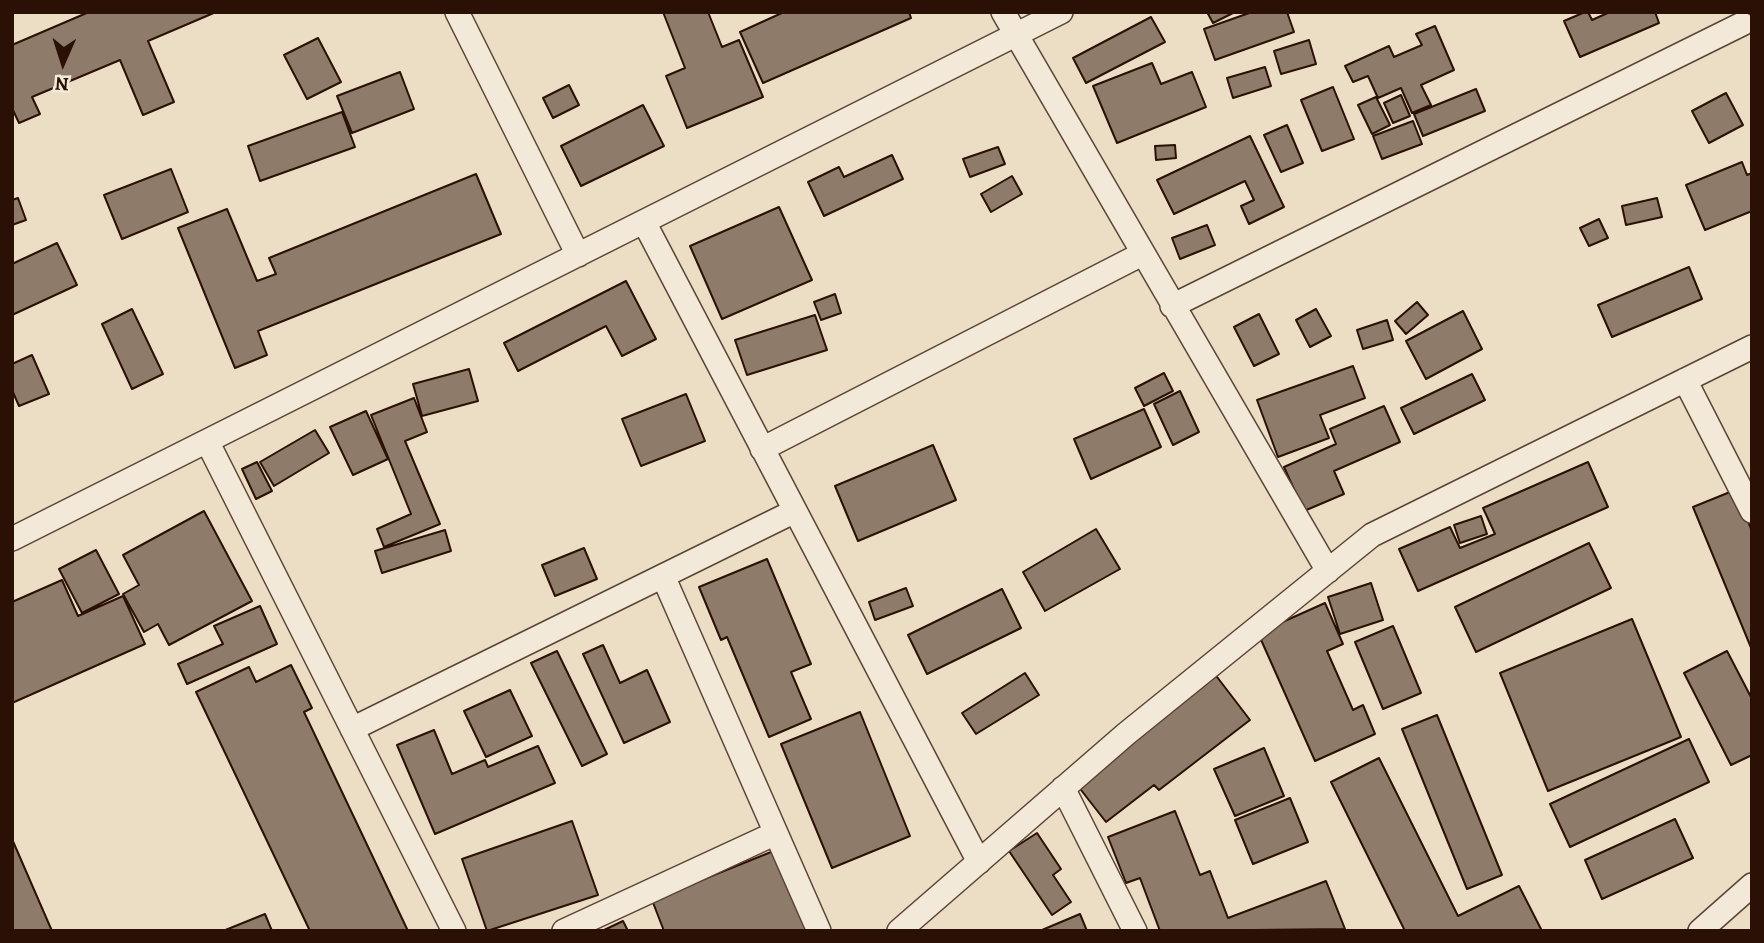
<!DOCTYPE html>
<html>
<head>
<meta charset="utf-8">
<style>
	body { margin:0 }
	#map { position:relative; width:1764px; height:943px; overflow:hidden; background:#ecddc5; font-family:Alegreya,serif }
	canvas { display:block }
	.frame { position:absolute; inset:0; border:14px solid #2b1105; pointer-events:none }
	.north { position:absolute; left:28px; top:28px; width:70px; height:70px; -webkit-text-stroke:5px #f3e9d9; paint-order:stroke; rotate:183deg; font-size:19px; font-weight:700; line-height:28px; text-align:center; color:#2b1105 }
	.north::after { content:''; display:block; margin:auto; width:24px; height:32px; background:#2b1105; clip-path:polygon(50% 0,100% 100%,50% 72%,0 100%) }
</style>
</head>
<body>
<div id="map">
<canvas width="1764" height="943"></canvas>
<div class="frame"></div>
<div class="north">N</div>
</div>
<script>
const c = document.querySelector('canvas').getContext('2d');
c.lineJoin = 'round';
function fill(path, color) { c.fillStyle = color; c.fill(path, 'evenodd'); }
function trace(path, color, width, dash) { c.strokeStyle = color; c.lineWidth = width; c.lineCap = dash ? 'butt' : 'round'; c.setLineDash(dash || []); c.stroke(path); }
const building = new Path2D(`
	M89,12H216L148,41L174,102L143,115L120,60L32,97L40,114L19,123L12,108V45Z
	M663,12H708L722,47L739,40L763,97L687,128L666,76L685,68Z
	M784,12H909L911,18L763,83L740,32Z
	M1207,12H1235L1213,23Z
	M1252,12H1287L1294,32L1215,60L1204,29Z
	M1585,12H1588L1592,20L1610,12H1655L1659,23L1580,57L1564,21Z
	M1151,17L1165,42L1086,83L1073,58Z
	M1435,26L1454,70L1421,85L1431,105L1412,113L1401,88L1378,98L1368,76L1353,82L1345,66L1389,46L1394,57L1422,45L1416,34Z
	M318,38L341,82L307,99L284,55Z
	M1309,40L1316,64L1281,74L1274,51Z
	M1152,63L1161,84L1192,72L1206,107L1117,143L1093,86Z
	M1265,67L1271,86L1233,98L1227,78Z
	M400,72L414,109L352,133L337,96Z
	M569,85L579,105L553,118L543,98Z
	M1333,87L1354,139L1322,151L1301,100Z
	M1476,89L1485,111L1423,136L1414,114Z
	M1726,93L1743,125L1709,143L1692,111Z
	M1401,95L1410,116L1393,123L1384,103Z
	M1376,97L1390,125L1372,134L1358,105Z
	M643,105L664,146L581,186L561,146Z
	M342,112L355,147L260,181L248,146Z
	M1413,121L1422,144L1382,159L1373,136Z
	M1287,125L1303,163L1281,172L1264,135Z
	M1250,136L1284,207L1249,224L1241,206L1254,200L1245,181L1174,214L1157,180Z
	M1175,145L1176,158L1156,160L1155,146Z
	M998,147L1005,164L970,177L963,159Z
	M892,155L903,179L824,216L808,182L839,167L844,177Z
	M1742,162L1747,175L1752,173V211L1705,230L1686,185Z
	M171,169L188,212L122,239L104,195Z
	M476,174L501,234L258,331L267,355L235,368L178,228L227,209L257,281L276,274L269,258Z
	M1012,176L1022,194L991,212L981,194Z
	M18,198L26,220L12,225V200Z
	M1657,198L1662,217L1626,225L1622,206Z
	M779,207L812,280L722,319L690,246Z
	M1599,219L1608,238L1589,246L1580,228Z
	M1207,225L1215,245L1180,259L1172,238Z
	M57,243L77,285L12,315V264Z
	M1689,267L1702,299L1612,337L1598,305Z
	M626,281L656,339L622,356L606,326L518,371L504,343Z
	M835,294L841,313L821,320L814,302Z
	M1417,302L1428,315L1406,334L1395,321Z
	M132,309L163,374L132,389L102,324Z
	M1316,309L1331,336L1310,347L1296,320Z
	M1463,311L1482,349L1426,379L1406,341Z
	M1259,314L1279,354L1254,366L1234,327Z
	M815,315L827,350L747,375L735,340Z
	M1387,320L1393,340L1363,349L1357,330Z
	M32,355L49,394L19,406L12,390V364Z
	M1353,366L1365,398L1320,415L1329,438L1278,457L1257,400Z
	M469,369L478,401L422,416L413,384Z
	M1164,373L1173,391L1144,406L1135,388Z
	M1472,374L1485,400L1414,434L1401,408Z
	M1180,391L1199,432L1173,445L1154,404Z
	M686,394L705,441L641,466L622,419Z
	M414,398L427,432L405,441L440,524L384,547L377,529L411,514L371,415Z
	M1384,406L1400,442L1334,471L1344,494L1304,511L1284,467L1336,444L1330,429Z
	M1144,409L1161,447L1091,479L1074,439Z
	M366,411L388,459L353,475L330,427Z
	M315,430L329,453L274,486L260,462Z
	M933,445L956,500L858,541L835,486Z
	M257,462L272,491L256,499L242,469Z
	M1588,462L1608,507L1418,591L1399,549L1450,527L1460,548L1495,534L1483,508Z
	M1735,490L1752,531V650L1693,507Z
	M204,511L252,601L169,645L158,624L144,632L123,594L139,585L123,555Z
	M1481,516L1487,534L1460,543L1454,525Z
	M1096,529L1120,569L1045,611L1023,572Z
	M445,530L451,551L382,573L375,551Z
	M1589,543L1611,588L1476,652L1455,607Z
	M584,548L597,579L555,596L542,565Z
	M96,550L119,594L82,613L59,569Z
	M767,559L811,664L791,672L811,719L769,737L727,637L721,640L699,587Z
	M62,580L78,616L123,596L145,644L12,703V602Z
	M1371,583L1383,620L1340,634L1328,597Z
	M906,588L913,606L875,620L869,602Z
	M1002,589L1021,628L927,674L908,635Z
	M1325,603L1343,644L1327,651L1353,710L1363,705L1375,734L1315,761L1258,633Z
	M260,606L277,644L187,684L178,664L223,644L214,626Z
	M1632,619L1681,737L1548,791L1500,673Z
	M1393,626L1421,693L1383,709L1355,642Z
	M603,645L620,683L647,670L670,722L624,743L583,654Z
	M557,651L607,754L582,766L531,663Z
	M1727,651L1752,699V755L1731,765L1684,673Z
	M291,665L312,708L304,712L408,931H310L196,692L249,667L256,682Z
	M1025,673L1039,695L976,734L962,713Z
	M1214,673L1250,720L1159,790L1154,785L1106,822L1074,781Z
	M510,690L532,736L486,757L464,711Z
	M860,712L910,836L832,868L781,744Z
	M1437,715L1502,875L1467,889L1402,729Z
	M434,730L452,774L485,760L488,767L538,746L555,783L435,834L397,745Z
	M1689,739L1709,782L1570,847L1550,804Z
	M1264,748L1284,796L1235,816L1214,769Z
	M1379,758L1458,916L1519,886L1542,931H1405L1331,782Z
	M1290,798L1308,842L1253,864L1235,820Z
	M1175,811L1200,875L1210,871L1228,918L1326,881L1345,929L1160,931L1140,878L1126,883L1108,837Z
	M1675,819L1693,858L1602,899L1585,860Z
	M572,821L598,895L487,931L462,859Z
	M1037,833L1061,869L1053,875L1071,902L1052,915L1009,851Z
	M12,839L52,931H12Z
	M776,850L809,930L664,931L652,900Z
	M265,914L272,931H223Z
	M1080,914L1087,931H1043L1042,930Z
	M623,921L628,931H602Z`);
const street = new Path2D(`
	M457,12L578,255
	M1003,12L1328,571
	M644,222L979,862
	M1172,306L1742,24
	M1685,380L1752,511
	M207,441L454,931
	M762,449L1142,254
	M12,539L1061,12
	M663,576L819,931
	M352,729L795,511
	M1063,788L1135,931
	M564,931L776,833
	M899,931L1126,734L1372,535L1752,347
	M1700,931L1752,885`);
fill(building, '#8f7b69');
trace(building, '#2b1105', 2);
trace(street, '#5b4435', 26);
trace(street, '#f3e9d9', 23);
</script>
</body>
</html>
